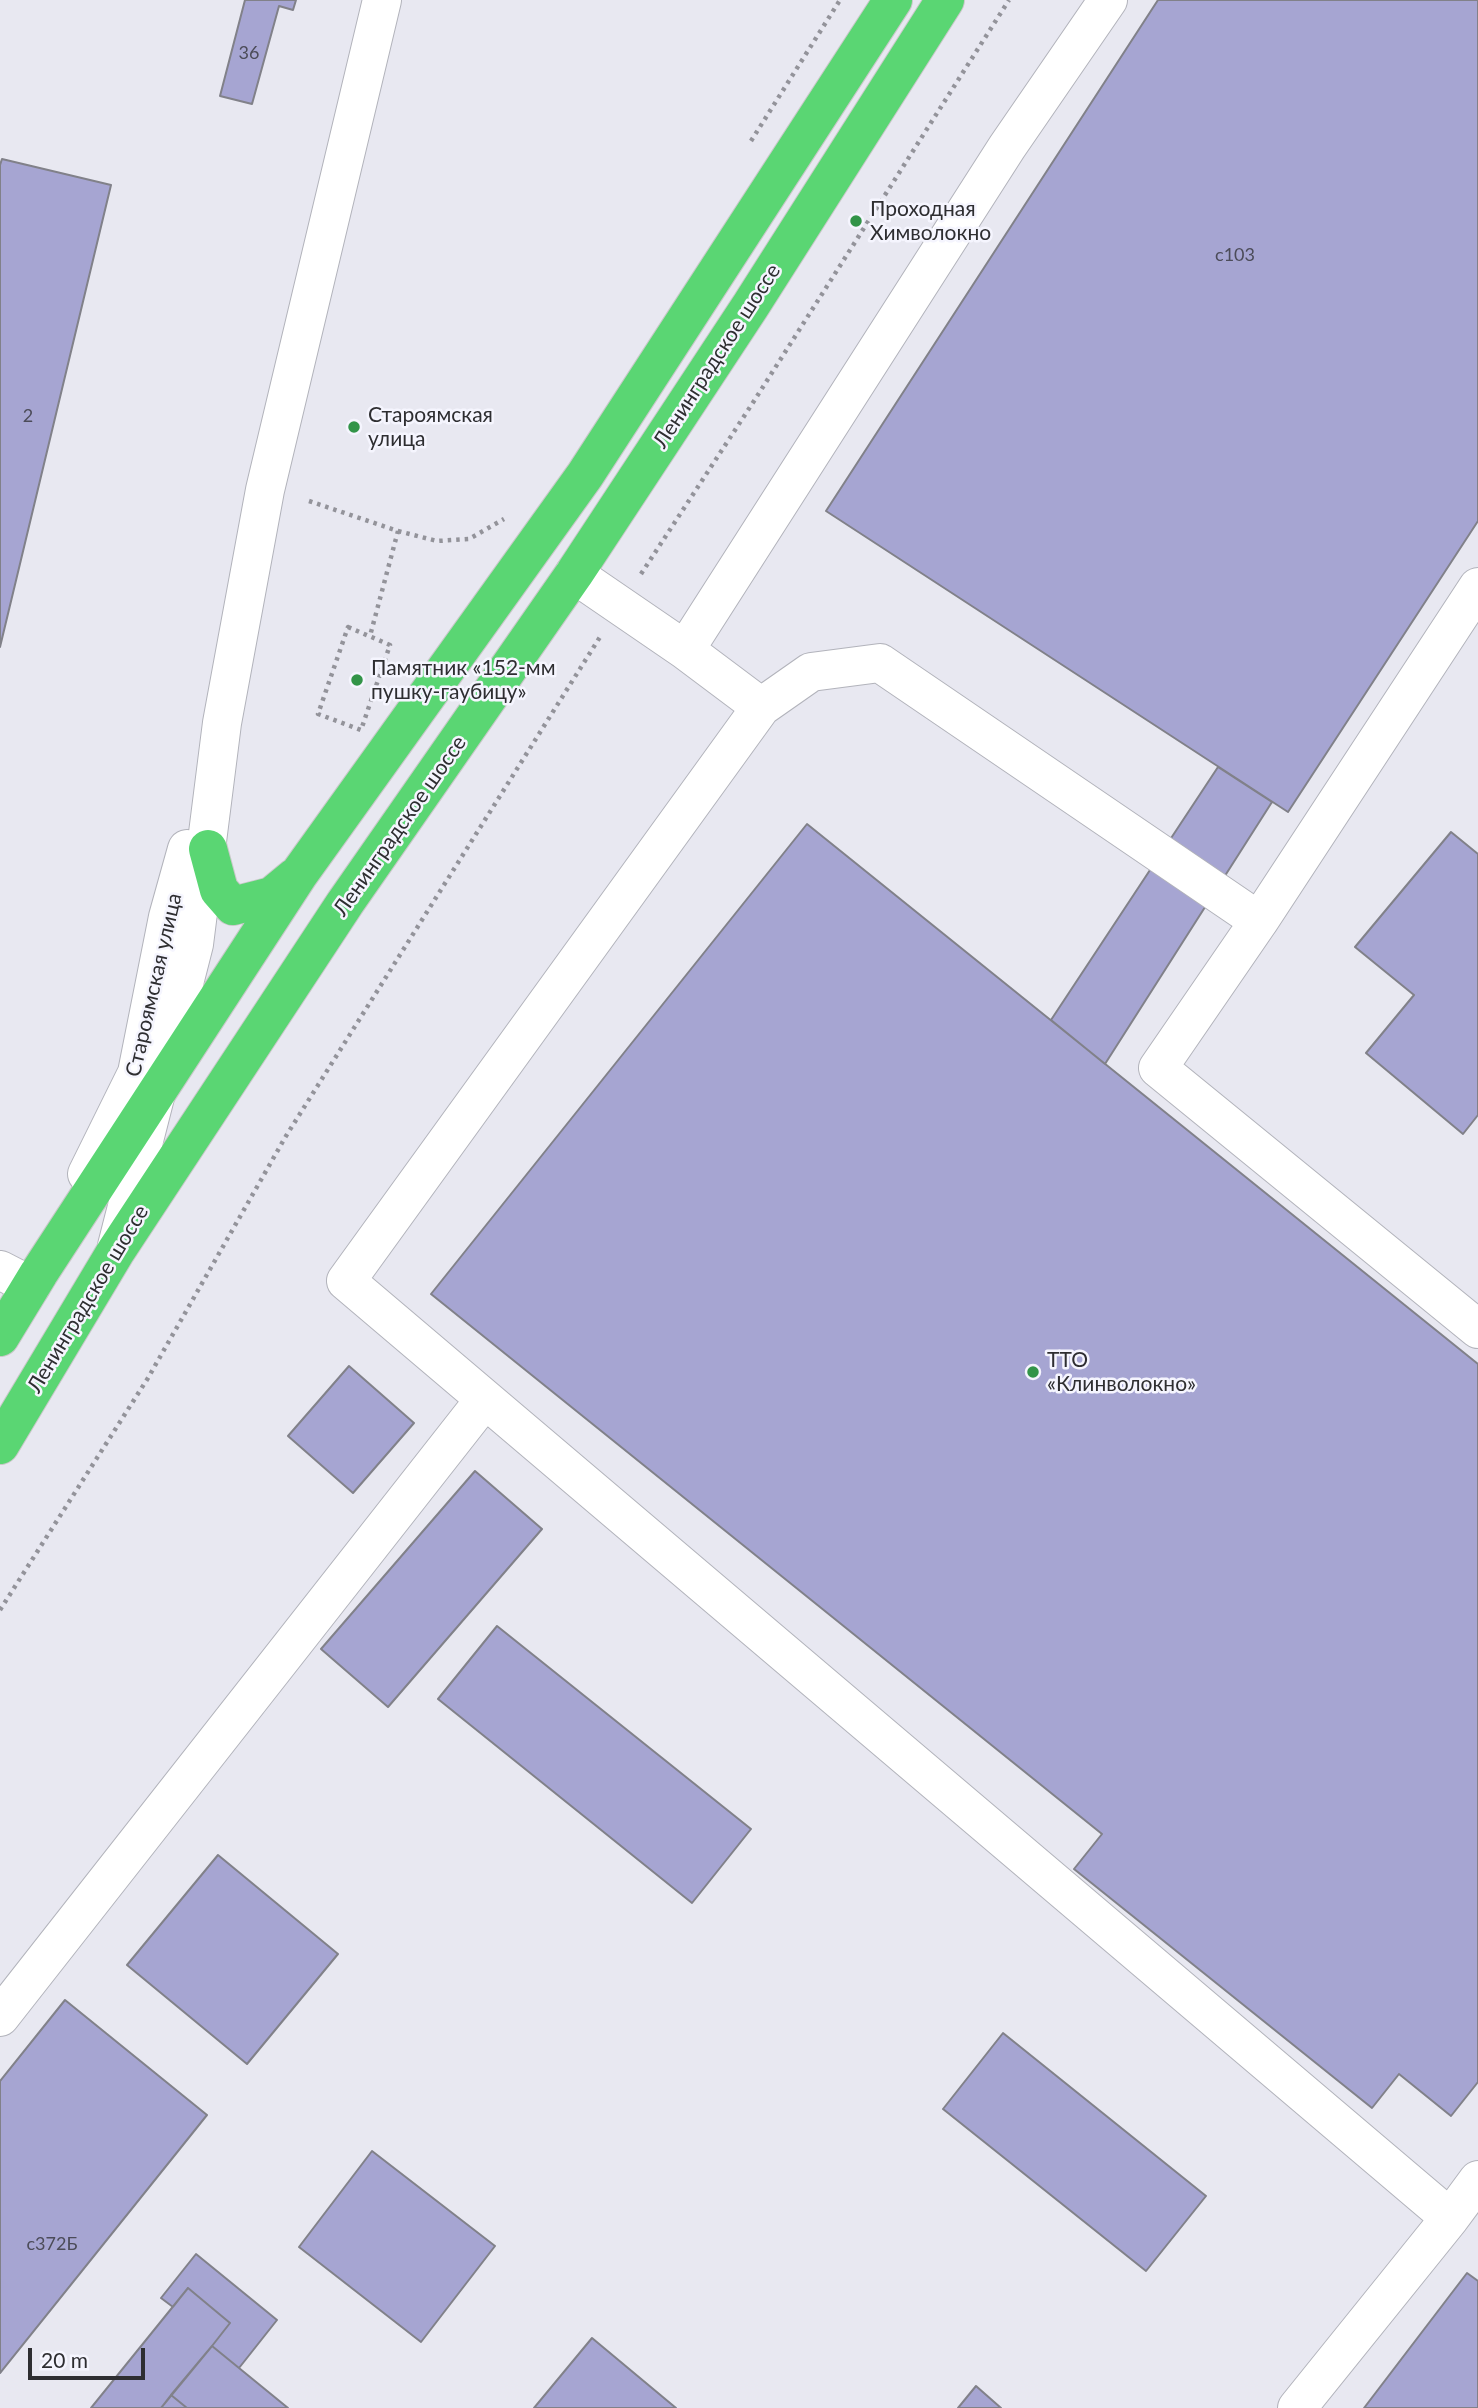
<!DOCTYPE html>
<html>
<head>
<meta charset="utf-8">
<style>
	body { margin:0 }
	#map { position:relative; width:1478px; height:2408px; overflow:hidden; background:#e8e8f1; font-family:Lato,sans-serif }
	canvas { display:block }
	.scale { position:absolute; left:28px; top:2348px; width:117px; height:32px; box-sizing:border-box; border:4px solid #2e2e31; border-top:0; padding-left:9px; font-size:21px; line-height:24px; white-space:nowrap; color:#2e2e31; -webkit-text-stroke:5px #f5f5fe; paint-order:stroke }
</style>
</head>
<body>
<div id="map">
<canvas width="1478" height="2408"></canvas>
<div class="scale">20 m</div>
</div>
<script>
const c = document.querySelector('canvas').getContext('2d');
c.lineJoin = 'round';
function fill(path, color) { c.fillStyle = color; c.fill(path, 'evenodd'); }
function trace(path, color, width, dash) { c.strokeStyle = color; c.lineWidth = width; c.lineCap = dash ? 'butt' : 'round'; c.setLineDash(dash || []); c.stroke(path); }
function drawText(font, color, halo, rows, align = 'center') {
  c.font = font + ' Lato,sans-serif'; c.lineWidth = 5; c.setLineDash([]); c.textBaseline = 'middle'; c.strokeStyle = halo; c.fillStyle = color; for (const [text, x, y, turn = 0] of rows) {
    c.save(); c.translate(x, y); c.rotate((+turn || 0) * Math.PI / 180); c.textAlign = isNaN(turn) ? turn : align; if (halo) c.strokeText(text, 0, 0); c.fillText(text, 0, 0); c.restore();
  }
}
const building = new Path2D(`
	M245,0H296L293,10L279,6L252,104L220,96Z
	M1158,0H1478V521L1288,812L826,511Z
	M2,159L111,185L0,647V165Z
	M1218,767L1272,802L1105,1064L1051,1020Z
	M807,824L1478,1364V2082L1451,2116L1399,2074L1372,2108L1074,1869L1102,1834L431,1294Z
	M1451,832L1478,854V1115L1463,1134L1366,1053L1414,995L1355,947Z
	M349,1366L414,1423L353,1493L288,1436Z
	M475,1471L542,1529L388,1707L321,1649Z
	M497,1626L751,1829L692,1903L438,1699Z
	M218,1855L338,1954L247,2064L127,1965Z
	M65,2000L207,2115L0,2373V2081Z
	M1003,2033L1206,2196L1146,2271L943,2109Z
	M372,2151L495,2246L421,2342L299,2247Z
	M196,2254L277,2320L239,2368L212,2346L230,2323L188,2288L173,2307L161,2298Z
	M1467,2273L1478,2281V2408H1364Z
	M188,2288L230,2323L212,2346L161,2408H91Z
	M592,2338L676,2408H534Z
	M212,2346L239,2368L288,2408H187L171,2395Z
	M976,2386L1001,2408H958Z
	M171,2395L187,2408H161Z`);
const path = new Path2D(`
	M751,141L840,0
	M309,501L398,531L370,636
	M398,531L437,541L469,539L504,519
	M641,574L754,401L1009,0
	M348,627L390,645L361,730L318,714Z
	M0,1610L148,1378L286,1136L600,637`);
const minor = new Path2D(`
	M574,574L685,650L761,707L346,1281L1450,2218L1297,2408
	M685,650L1007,147L1108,0
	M761,707L811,672L880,663L1259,921L1478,587
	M1259,921L1158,1068L1478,1329
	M87,1174L137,1073L168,917L187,849
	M117,1246L194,944L222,723L265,490L382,0
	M0,1270L31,1286
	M0,2017L485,1399
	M1450,2218L1478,2180`);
const highway = new Path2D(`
	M208,849L219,890L233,906L272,896L295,877
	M0,1337L39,1273L299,874L585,475L893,0
	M0,1445L116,1251L345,903L574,574L751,305L945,0`);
const markers = [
	[856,221,7,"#329448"],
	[354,427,7,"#329448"],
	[357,680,7,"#329448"],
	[1033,1372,7,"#329448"]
];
const numberNames = [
	["36",249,53],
	["c103",1235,255],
	["2",28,416],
	["с372Б",52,2244]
];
const poiNames = [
	["Проходная",870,209],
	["Химволокно",870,233],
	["Староямская",368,415],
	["улица",368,439],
	["Памятник «152-мм",371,668],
	["пушку-гаубицу»",371,692],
	["ТТО",1047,1360],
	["«Клинволокно»",1047,1384]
];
const streetNames = [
	["Ленинградское шоссе",717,356,-57],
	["Ленинградское шоссе",400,826,-55],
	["Староямская улица",154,985,-77],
	["Ленинградское шоссе",88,1299,-59]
];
fill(building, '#a6a5d2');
trace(building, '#818189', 2);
trace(minor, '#b2b3bb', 40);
trace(highway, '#c9c9c9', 40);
trace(path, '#93939a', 4.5, [3.5, 5]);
trace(minor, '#fff', 38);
trace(highway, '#5ad673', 38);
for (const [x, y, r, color] of markers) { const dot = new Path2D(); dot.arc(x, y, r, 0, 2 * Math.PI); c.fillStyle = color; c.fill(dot); trace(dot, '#f5f5fe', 2.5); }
drawText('18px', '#4c4c59', null, numberNames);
drawText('21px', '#2e2e31', '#f5f5fe', poiNames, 'left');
drawText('21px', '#2e2e31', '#f5f5fe', streetNames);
</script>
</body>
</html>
